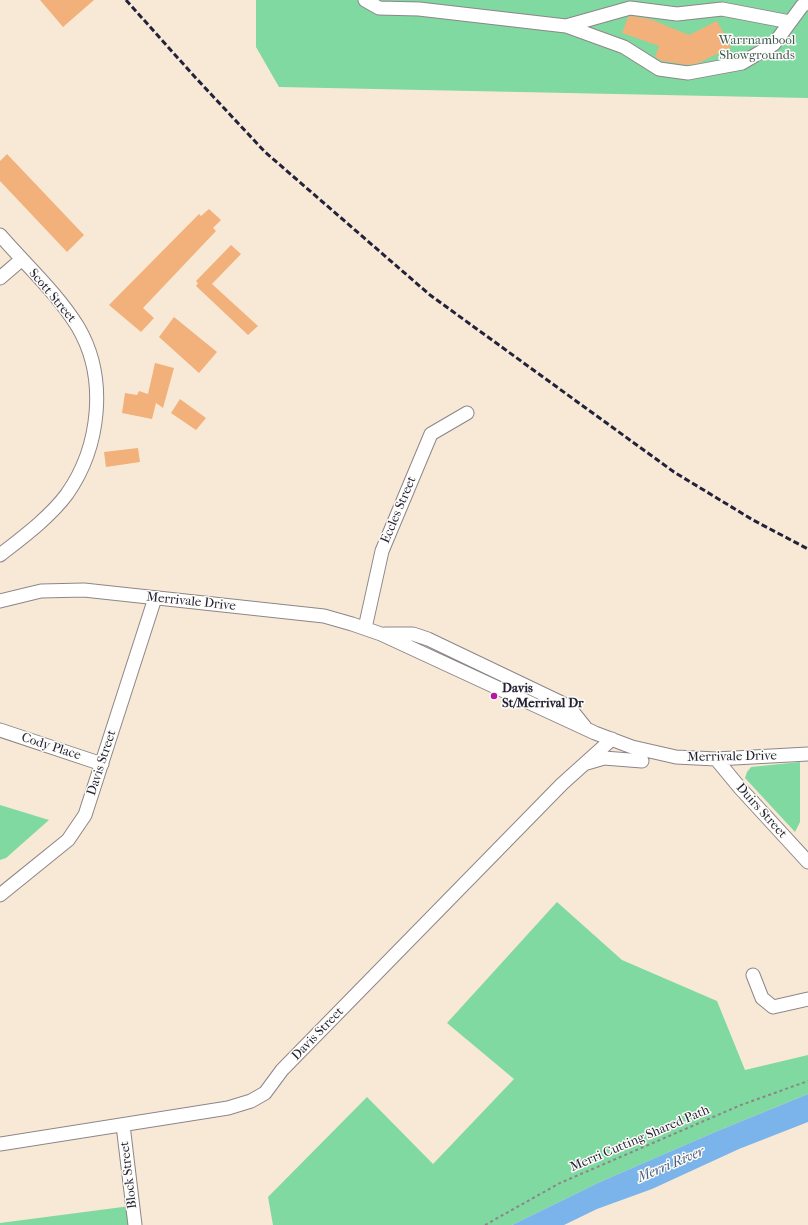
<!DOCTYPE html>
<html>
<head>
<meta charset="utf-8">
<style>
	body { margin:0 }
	canvas { display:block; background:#f8e9d6 }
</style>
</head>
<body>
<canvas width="808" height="1225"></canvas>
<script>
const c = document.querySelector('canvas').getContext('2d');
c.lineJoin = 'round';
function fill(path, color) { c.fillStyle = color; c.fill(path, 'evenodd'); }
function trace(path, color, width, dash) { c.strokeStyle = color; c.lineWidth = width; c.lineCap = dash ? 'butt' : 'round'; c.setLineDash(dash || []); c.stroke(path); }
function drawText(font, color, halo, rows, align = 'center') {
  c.font = font + ' "IM FELL French Canon",serif'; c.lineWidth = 3; c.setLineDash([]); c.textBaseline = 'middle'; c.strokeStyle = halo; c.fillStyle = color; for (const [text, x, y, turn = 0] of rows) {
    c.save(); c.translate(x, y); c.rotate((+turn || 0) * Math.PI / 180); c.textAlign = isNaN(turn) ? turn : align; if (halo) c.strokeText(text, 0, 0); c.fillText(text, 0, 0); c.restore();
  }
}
const green = new Path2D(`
	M256,0H808V98L279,87L256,47Z
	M800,762V822L795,832L745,778L747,772L751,767Z
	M0,805L49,820L6,858L0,860Z
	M557,902L622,960L717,1001L745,1070L808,1055V1094L715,1132L600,1182L512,1225H273L268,1197L367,1097L433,1164L514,1079L447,1023Z
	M138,1205L141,1225H0V1223Z`);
const water = new Path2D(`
	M808,1094V1122L739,1149L652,1189L597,1209L564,1225H512L600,1182L715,1132Z`);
const building = new Path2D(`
	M40,0H94L63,27Z
	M631,16L650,19L689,35L717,21L731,47L699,63L688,65L662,61L655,57L659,46L622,33L628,17Z
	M7,154L84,235L67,252L0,181V161Z
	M209,209L221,220L213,228L216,231L143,308L154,318L141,332L109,305L199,214L201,216Z
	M231,245L241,254L212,284L258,326L248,335L196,286L198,283L196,281Z
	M174,317L217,352L199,373L159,337Z
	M155,363L174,368L163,408L156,403L152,419L122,413L125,393L137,395L139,391L148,394Z
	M180,399L206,418L196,430L171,413Z
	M138,448L140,462L106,467L104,452Z`);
const path = new Path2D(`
	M485,1225L560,1183L741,1105L808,1081`);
const minor = new Path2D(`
	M365,0L379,8L419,9L566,26L624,47L659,69L688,73L742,63L774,44L802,6L808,2
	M566,26L630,8L677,14L722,9L790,22
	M0,235C26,265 57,293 78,327C108,378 100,447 67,494C50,517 23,537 0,555
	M0,278L21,260
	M0,601L41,591L84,590L324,616L352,624L381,634L595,733L632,747L676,757L716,759L808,754
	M365,628L382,551L431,434L467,413
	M385,634H413L428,639L562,703L573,712L585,727
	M0,730L102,764
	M716,759L740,788L808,862
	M587,763L604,758L642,761
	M0,895L68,840L85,815L155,598
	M753,975L762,998L773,1007L808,999
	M123,1125L135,1225
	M0,1144L228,1108L251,1101L265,1093L282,1070L562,784L612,739`);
const rail = new Path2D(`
	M126,0L194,76L265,152L430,295L674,472L753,520L808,549`);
const markers = [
	[494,696,4,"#b5179e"]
];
const parkNames = [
	["Warrnambool",757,41],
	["Showgrounds",757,56]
];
const streetNames = [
	["Scott Street",52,296,50],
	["Eccles Street",399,510,-67],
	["Merrivale Drive",191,602,6],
	["Cody Place",51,747,18],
	["Merrivale Drive",732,757,-1],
	["Davis Street",102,763,-72],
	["Duirs Street",761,811,48],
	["Davis Street",318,1034,-46],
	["Merri Cutting Shared Path",640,1139,-23],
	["Block Street",129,1175,-97]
];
const poiNames = [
	["Davis",502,689],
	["St/Merrival Dr",502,704]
];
const waterNames = [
	["Merri River",671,1165,-23]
];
fill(green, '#7fd9a0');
fill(water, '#7bb4eb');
fill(building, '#f2b07a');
trace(minor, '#8d8688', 15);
trace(path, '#8d8688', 2, [3, 3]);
trace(minor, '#fff', 13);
trace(rail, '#22223b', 3, [6, 3]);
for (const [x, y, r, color] of markers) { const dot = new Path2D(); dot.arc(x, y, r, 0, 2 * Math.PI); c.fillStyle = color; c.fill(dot); trace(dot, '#fdfcf7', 1.5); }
drawText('13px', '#3e5959', '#fdfcf7', parkNames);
drawText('13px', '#22223b', '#fdfcf7', streetNames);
drawText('bold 13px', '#22223b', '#fdfcf7', poiNames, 'left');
drawText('italic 14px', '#465c81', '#fdfcf7', waterNames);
</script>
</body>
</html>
